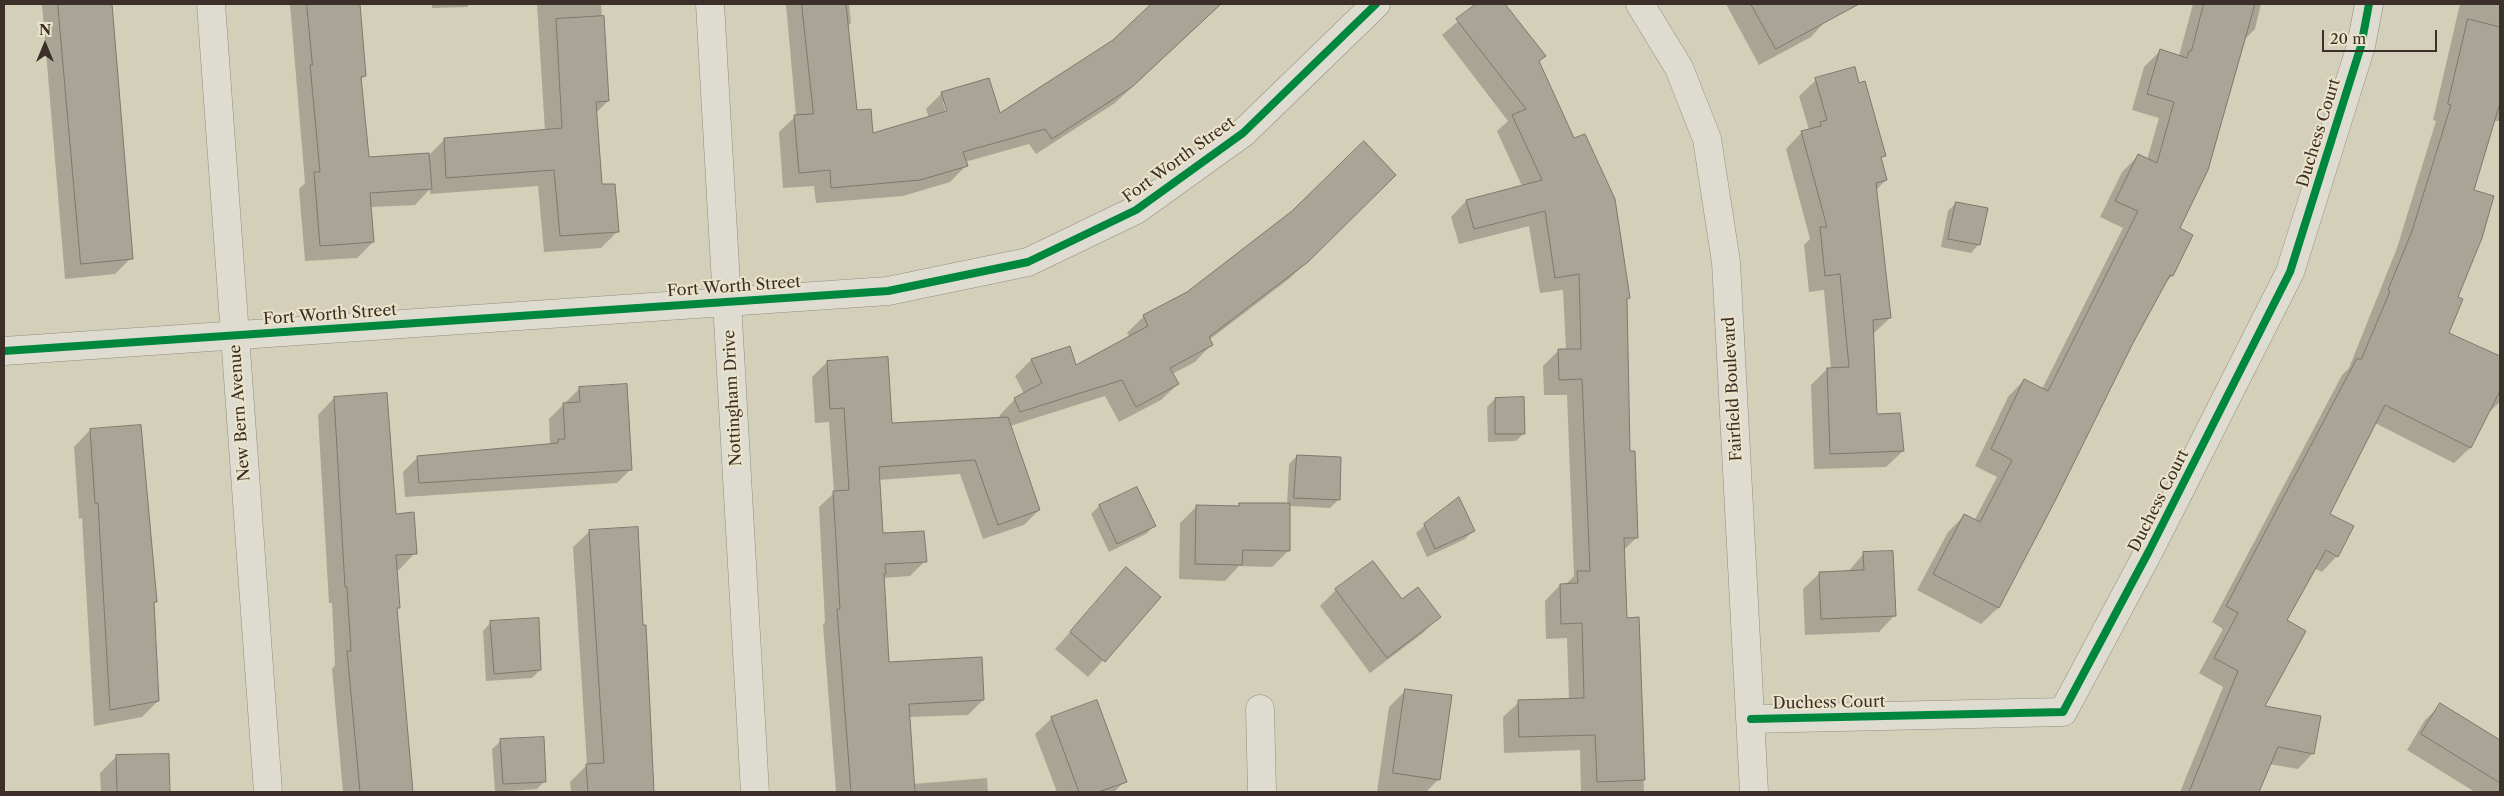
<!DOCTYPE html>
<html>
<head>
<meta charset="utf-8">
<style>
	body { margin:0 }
	#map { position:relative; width:2504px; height:796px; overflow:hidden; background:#d4cfb9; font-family:"Libre Caslon Text",serif }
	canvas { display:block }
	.frame { position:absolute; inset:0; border:5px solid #3c2e28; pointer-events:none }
	.north { position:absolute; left:20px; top:20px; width:50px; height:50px; -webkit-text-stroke:4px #ebe4ca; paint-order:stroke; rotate:0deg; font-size:14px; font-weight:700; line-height:20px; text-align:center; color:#3c2e28 }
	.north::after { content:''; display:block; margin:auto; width:18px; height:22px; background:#3c2e28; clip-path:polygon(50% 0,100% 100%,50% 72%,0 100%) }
	.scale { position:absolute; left:2322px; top:30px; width:115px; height:22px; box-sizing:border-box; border:2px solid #3c2e28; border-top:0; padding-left:6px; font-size:15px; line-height:18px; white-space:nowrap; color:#3c2e28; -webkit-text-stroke:4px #ebe4ca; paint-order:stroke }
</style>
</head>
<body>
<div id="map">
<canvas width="2504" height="796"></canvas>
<div class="frame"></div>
<div class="north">N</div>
<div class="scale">20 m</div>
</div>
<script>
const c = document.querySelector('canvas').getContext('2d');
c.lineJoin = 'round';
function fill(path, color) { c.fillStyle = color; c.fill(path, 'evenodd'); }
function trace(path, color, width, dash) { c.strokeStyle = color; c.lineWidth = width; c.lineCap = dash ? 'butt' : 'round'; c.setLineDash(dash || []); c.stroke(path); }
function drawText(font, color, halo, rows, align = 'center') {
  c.font = font + ' "Libre Caslon Text",serif'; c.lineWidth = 4; c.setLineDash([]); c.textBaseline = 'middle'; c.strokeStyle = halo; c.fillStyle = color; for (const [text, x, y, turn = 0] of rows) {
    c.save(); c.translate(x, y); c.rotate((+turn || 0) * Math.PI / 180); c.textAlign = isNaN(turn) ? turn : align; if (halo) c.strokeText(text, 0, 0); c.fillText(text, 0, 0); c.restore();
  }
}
const shadow = new Path2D(`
	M42,4H110L131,258L115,274L65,279Z
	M290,4H359L365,75L360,80L367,158L430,154L444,140L545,131L537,4H601L608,101L596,113L601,186L617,232L601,248L544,252L538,186L430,194V189L415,205L370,207L373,242L357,258L305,261L299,189L305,183Z
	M432,4H470L467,7L432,8Z
	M786,4H849L851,23L847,27L856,111L871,135L929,118L926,109L942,93L999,115L1114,41L1154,4H1221L1115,103L1036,154L1029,144L965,162L966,166L950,182L903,196L816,203L814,186L783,188L779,132L796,116ZM943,102H946L950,117L948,118Z
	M1478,4H1504L1544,56L1538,62L1628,298L1626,300L1629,452L1637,537L1623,551L1625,619H1638L1644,792H1581L1580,750L1504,753L1503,717L1519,702L1569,700L1567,638L1546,639L1545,601L1560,585H1565L1574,576L1567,395H1544L1543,366L1558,351L1566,350L1563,290L1540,293L1529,226L1459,244L1451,217L1466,201L1522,186L1497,131L1508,121L1442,35Z
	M1726,4H1841L1811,37L1759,65Z
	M2193,4H2261L2255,29L2244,40L2178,229L2191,235L2172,276L2165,283L2131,345L2054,500L1998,608L1981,624L1917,590L1948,532L1964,516L1974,521L1997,477L1975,466L2008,397L2024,380L2042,389L2123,228L2100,217L2122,172L2138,156L2147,160L2159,118L2132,110L2144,67L2160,51L2179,56Z
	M2460,4H2500V121H2494L2473,191L2456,298L2448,334L2500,357V402L2486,415L2470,448L2454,463L2375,423L2328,514L2337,556L2322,572L2314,568L2285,621L2264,707L2313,753L2298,769L2269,764L2258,792H2180L2223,687L2199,673L2223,629L2212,622L2342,375L2349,368L2397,248L2436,121L2433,120Z
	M1816,80L1858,85L1884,155L1880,159L1886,180L1876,190L1890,318L1873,334L1875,415L1903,451L1886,467L1814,469L1811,385L1827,369H1831L1824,290L1809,292L1804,245L1810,239L1786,149L1802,132L1809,130L1799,96Z
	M1395,175L1290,278L1209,340L1211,345L1195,362L1172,374L1178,384L1161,400L1119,422L1105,396L1010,426L1039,510L1024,525L983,539L960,474L879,480L882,535L925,561L910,576L883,578L888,664L983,700L968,715L909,717L913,784L987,778L988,792H836L823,625L825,622L819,507L834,493L829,422L815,423L812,377L827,362L891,424L1000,419L999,416L1015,399L1024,394L1015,376L1031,360L1075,367L1130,338L1127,333L1144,316Z
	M1956,203L1979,244L1971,253L1941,247L1948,211Z
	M580,388L631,469L617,483L405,497L403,472L417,458L550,445L549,419Z
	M334,398L415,553L399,570H396L398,608L396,610L411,792H343L332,669L335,665L332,603H329L318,415Z
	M1495,399L1524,433L1516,441L1488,442L1487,407Z
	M90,430L156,601L153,604L158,701L142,717L94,726L82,518L79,519L74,447Z
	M1297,456L1338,500L1330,508L1289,506V550L1272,567L1239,566L1225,581L1179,579L1180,523L1196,507L1287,505L1289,464Z
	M1099,506L1154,526L1146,534L1109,552L1091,514Z
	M1425,525L1473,531L1465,539L1427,557L1416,533Z
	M590,531L642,626H645L653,792H571L570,782L587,765L573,547Z
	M1864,553L1895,615L1879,632L1805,635L1803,589L1820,573L1848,572Z
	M1126,569L1159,598L1088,677L1055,649Z
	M1336,590L1402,601L1439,616L1423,633L1370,673L1320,606Z
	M491,622L540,670L532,678L486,681L483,631Z
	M1406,690L1439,779L1426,792H1377L1389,707Z
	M2441,705L2500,742V792H2475L2407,750L2425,720Z
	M1052,718L1125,781L1114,792H1057L1035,734Z
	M501,741L545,781L537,789L495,792L492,749Z
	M167,755L169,792H101L100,773L116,757Z`);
const building = new Path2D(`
	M58,4H112L133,259L81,264Z
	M307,4H360L366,76L361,77L369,157L429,153L432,189L370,193L374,242L320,246L314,172H320L310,65H312Z
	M802,4H846L857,110L871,109L873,133L947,111L941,92L989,78L1000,113L1113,40L1151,4H1221L1132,87L1052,139L1045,129L963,152L968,166L920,180L831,188L830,170L799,173L794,115L813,114Z
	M1476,4H1505L1546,56L1539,61L1574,138L1585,134L1615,199L1630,298L1627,299L1630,451H1635L1638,538H1624L1627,618L1639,617L1645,780L1597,782L1595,735L1519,737L1518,700L1584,698L1582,623L1561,624L1560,584L1578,583L1577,571H1590L1582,379L1559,380L1558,349H1581L1579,274L1555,278L1545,211L1474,229L1466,200L1542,180L1512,115L1526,109L1456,19Z
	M1751,4H1859L1776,49Z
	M2204,4H2255L2208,170L2180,228L2193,235L2173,276L2170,275L2132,345L2055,501L1999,608L1933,574L1964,514L1980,522L2012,460L1991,449L2024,379L2048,391L2138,211L2115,201L2138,154L2157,163L2174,102L2147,94L2160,49L2187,58L2189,51H2191Z
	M604,16L609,101L596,102L602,184H615L619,232L560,236L554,170L446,178L444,138L562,128L556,19Z
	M2468,19L2500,27V103L2474,190L2494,196L2482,238L2458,297L2463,299L2449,333L2500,356V391L2471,448L2385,405L2330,514L2354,526L2338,557L2326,550L2287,620L2306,631L2265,706L2321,716L2314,754L2278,747L2259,792H2189L2238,671L2214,658L2238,613L2226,606L2357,358L2361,360L2390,291L2388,290L2412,231L2451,105L2448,104Z
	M1855,67L1859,83L1865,81L1886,156L1881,157L1887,180L1876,183L1891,318L1873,320L1877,414L1900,413L1904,451L1830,454L1827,368L1849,367L1840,274L1825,276L1820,227H1827L1801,131L1821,126L1820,122L1827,120L1815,78Z
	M1364,141L1396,175L1308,262L1209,337L1213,345L1170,368L1179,384L1136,407L1122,380L1020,412L1014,398L1042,383L1031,359L1070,346L1076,365L1148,326L1143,315L1187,292L1292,211Z
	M1956,202L1988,208L1980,245L1948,239Z
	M888,357L892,423L1008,417L1040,510L998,525L975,460L879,467L883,533L924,531L927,562L885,564L886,574H884L889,662L982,657L984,700L909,704L915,792H851L837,609H840L833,491L849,490L844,408L830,409L827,361Z
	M627,384L632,470L419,483L417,456L558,443V439H565L563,403L580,402L579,387Z
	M387,393L396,514L414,512L417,554L396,555L400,608H397L413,792H360L347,651H351L347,587H345L334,397Z
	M1524,397L1525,434H1495V398Z
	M141,425L157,602H154L159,701L110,710L98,503H95L90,429Z
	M1297,455L1341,457L1340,500L1294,498Z
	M1137,487L1156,526L1117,544L1099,505Z
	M1459,497L1475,531L1435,549L1424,524Z
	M1239,503H1290V551L1243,550L1242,565L1195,564L1196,505L1239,506Z
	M638,527L643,625H646L654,792H588L586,764L604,763L589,530Z
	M1893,551L1896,616L1821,619L1819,572L1864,570L1863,552Z
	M1373,561L1402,599L1418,587L1441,617L1387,658L1335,589Z
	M1126,567L1161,597L1105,662L1070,632Z
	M539,618L541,670L494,674L490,621Z
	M1405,689L1452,695L1440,780L1393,773Z
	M1097,700L1127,782L1098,792H1079L1051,717Z
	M2440,703L2500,740V783L2421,734Z
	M544,737L546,782L503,784L500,739Z
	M169,754L170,792H117L116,755Z`);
const minor = new Path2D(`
	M211,4L268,792
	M710,4L755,792
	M1640,4L1679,68L1707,139L1726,262L1754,792
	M4,351L888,291L1028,262L1136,210L1243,133L1376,4
	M1260,709L1262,792
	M1751,719L2063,712L2149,551L2290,272L2361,46L2369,4`);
const cycleway = new Path2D(`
	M4,351L888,291L1028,262L1136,210L1243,133L1376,4
	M1751,719L2063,712L2149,551L2290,272L2361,46L2369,4`);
const streetNames = [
	["Duchess Court",2319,133,-73],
	["Fort Worth Street",1179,160,-36],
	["Fort Worth Street",734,287,-4],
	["Fort Worth Street",330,315,-4],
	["Fairfield Boulevard",1733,389,-93],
	["Nottingham Drive",733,398,-93],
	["New Bern Avenue",240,413,-94],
	["Duchess Court",2159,501,-63],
	["Duchess Court",1829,703,-1]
];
fill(shadow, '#0003');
fill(building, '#a9a496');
trace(building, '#7d786d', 1);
trace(minor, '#928d80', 29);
trace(minor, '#dedcd1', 28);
trace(cycleway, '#00873e', 8);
drawText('16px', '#3c2e28', '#ebe4ca', streetNames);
</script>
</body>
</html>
